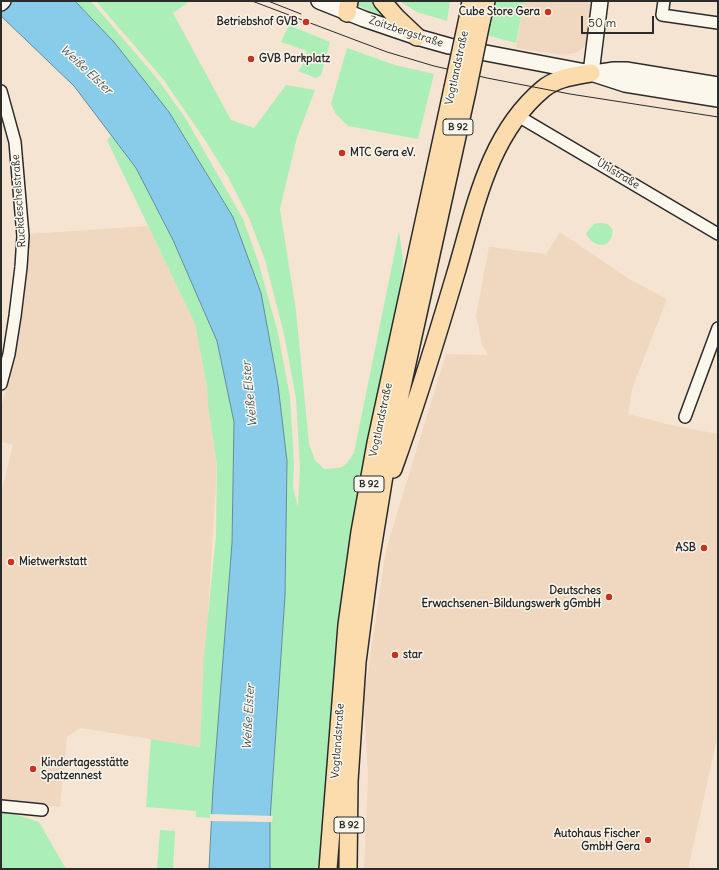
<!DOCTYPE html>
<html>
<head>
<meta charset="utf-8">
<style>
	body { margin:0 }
	#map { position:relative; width:719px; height:870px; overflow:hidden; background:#f5e4d2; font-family:Delius,sans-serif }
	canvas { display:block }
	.frame { position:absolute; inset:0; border:2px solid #2b2b2b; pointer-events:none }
	.scale { position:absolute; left:581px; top:16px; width:73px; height:18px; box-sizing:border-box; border:2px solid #2b2b2b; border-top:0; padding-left:5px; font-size:12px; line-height:14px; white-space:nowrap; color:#2b2b2b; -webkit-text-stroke:3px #fbf7ec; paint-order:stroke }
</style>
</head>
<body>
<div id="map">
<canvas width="719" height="870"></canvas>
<div class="frame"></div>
<div class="scale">50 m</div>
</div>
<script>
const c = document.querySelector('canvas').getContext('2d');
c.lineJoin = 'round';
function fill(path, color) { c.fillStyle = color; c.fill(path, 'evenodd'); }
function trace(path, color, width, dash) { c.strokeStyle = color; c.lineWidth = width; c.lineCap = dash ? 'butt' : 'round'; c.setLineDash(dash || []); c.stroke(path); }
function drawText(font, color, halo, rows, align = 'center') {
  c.font = font + ' Delius,sans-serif'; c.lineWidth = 3; c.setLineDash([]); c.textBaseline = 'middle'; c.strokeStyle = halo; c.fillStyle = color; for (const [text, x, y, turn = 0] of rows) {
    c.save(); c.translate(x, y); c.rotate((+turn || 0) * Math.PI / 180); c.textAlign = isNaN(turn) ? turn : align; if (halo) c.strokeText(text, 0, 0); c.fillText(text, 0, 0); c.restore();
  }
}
const built = new Path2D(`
	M524,1H591L586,44L582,49L575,53L563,55L516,48Z
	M148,226L195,324L207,387L208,406L217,465L200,747L81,728L67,736L60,807L1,801V494L13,445L1,442V408L14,359L23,295L28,234Z
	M560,232L629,279L667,299L632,389L628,414L666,424L718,434V734L688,869H364L368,776L364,698L386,550L398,510L446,354L488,355L482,344L476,316L489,247L546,254Z`);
const green = new Path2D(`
	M75,1H91L159,81L186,119L243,219L258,261L278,333L290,397L294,464L293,487L298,507L300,467L296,398L284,334L265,260L249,218L228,177L205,140L163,79L96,1H190L173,13L231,120L254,128L286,85L315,90L297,137L280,209L296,311L309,444L315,460L324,469C342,468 344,469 354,453L399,231L403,260L401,285L376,399L363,470L340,623L332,698L326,828L322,859L316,869H270V820L285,596L287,461L233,217L169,112L114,42Z
	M356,1H374L383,13V16H381L357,5Z
	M399,1H450L447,21L417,12Z
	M491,1H524L516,43L486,35Z
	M289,25L330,42L321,75L316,78L298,71L302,66L307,51L281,42Z
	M347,48L395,65L434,74L418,139L348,126L336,114L331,104Z
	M111,136L136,168L173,240L217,341L234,422L232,543L213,818L196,817V811L146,807L151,739L200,747L204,656L216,535L217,465L208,406L207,387L195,324L107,140Z
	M600,223L608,224L613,230C612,233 612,238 610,240C603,251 589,242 586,233L594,224Z
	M1,810L39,822L66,869H1Z
	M160,830L175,831L173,869H157Z`);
const water = new Path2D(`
	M1,1H75L114,42L169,112L233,217L261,293L278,385L287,461L285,596L270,820V869H209L213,788L232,543L234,422L217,341L173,240L136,168L74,86L1,16Z`);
const pier = new Path2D(`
	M210,814L273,816L272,822L210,821Z`);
const street = new Path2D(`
	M664,1L662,15L718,23
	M1,91L15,142L23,236L21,267L15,316L9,354L1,384
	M518,116L718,234
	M685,417L718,328
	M1,806L42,810`);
const secondary = new Path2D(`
	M319,1L364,19L417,37L449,46L591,73L625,84L718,99
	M1,3L3,1
	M591,73L600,1
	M594,73L614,70H626L718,85`);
const primary = new Path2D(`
	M382,1L397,18L417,37
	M347,13L349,1
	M468,18L471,1
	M481,22L486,1
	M393,469C416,405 436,340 455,276C475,210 487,136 543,89C556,78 574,76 591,73
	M328,869L347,625L360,532L376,443L453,88
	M348,869L349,781L357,662L370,562L389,445L467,91`);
const tram = new Path2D(`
	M252,1L387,52L434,66L487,78L570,94L718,117
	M268,1L301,14
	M1,3L3,1`);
const primaryBridge = new Path2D(`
	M453,88L468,18
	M467,91L481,22`);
const markers = [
	[548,12,4,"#c8321e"],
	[306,22,4,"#c8321e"],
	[251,59,4,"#c8321e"],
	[342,153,4,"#c8321e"],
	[704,548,4,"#c8321e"],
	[11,562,4,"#c8321e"],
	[609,597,4,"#c8321e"],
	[395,655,4,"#c8321e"],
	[33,769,4,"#c8321e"],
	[648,840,4,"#c8321e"]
];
const shields = [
	[458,127,30],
	[369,484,30],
	[349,825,30]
];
const shieldNames = [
	["B 92",458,127],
	["B 92",369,484],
	["B 92",349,825]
];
const poiNames = [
	["Cube Store Gera",540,12],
	["Betriebshof GVB",298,22],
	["GVB Parkplatz",259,59,"left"],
	["MTC Gera eV.",350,153,"left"],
	["ASB",696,548],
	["Mietwerkstatt",19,562,"left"],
	["Deutsches",601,591],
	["Erwachsenen-Bildungswerk gGmbH",601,604],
	["star",403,655,"left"],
	["Kindertagesstätte",41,763,"left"],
	["Spatzennest",41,776,"left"],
	["Autohaus Fischer",640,834],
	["GmbH Gera",640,847]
];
const streetNames = [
	["Zoitzbergstraße",406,32,18],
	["Vogtlandstraße",457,68,-78],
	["Uhlstraße",618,174,31],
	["Ruckdeschelstraße",19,201,-94],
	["Vogtlandstraße",381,420,-78],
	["Vogtlandstraße",338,741,-86]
];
const waterNames = [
	["Weiße Elster",86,70,43],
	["Weiße Elster",250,394,-96],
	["Weiße Elster",249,717,-87]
];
fill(built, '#f0d7c0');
fill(green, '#abeeb8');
fill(water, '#89ccea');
trace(water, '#638c9e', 1);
fill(pier, '#f5e4d2');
trace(street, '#2b2b2b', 14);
trace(secondary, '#2b2b2b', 18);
trace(primary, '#2b2b2b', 20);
trace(street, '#fbf7ec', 11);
trace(secondary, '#fbf7ec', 15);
trace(primary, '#fcdcac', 17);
trace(tram, '#2b2b2b', 1);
trace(primaryBridge, '#2b2b2b', 20, []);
trace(primaryBridge, '#fcdcac', 17);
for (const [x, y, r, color] of markers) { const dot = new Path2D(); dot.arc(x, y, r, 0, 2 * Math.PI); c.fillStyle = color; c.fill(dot); trace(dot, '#fbf7ec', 1.5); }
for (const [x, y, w] of shields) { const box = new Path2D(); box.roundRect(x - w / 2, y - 8, w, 16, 3); c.fillStyle = '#fbf7ec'; c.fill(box); trace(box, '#2b2b2b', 1); }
drawText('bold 10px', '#2b2b2b', null, shieldNames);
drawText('bold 11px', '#2b2b2b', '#fbf7ec', poiNames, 'right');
drawText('11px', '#2b2b2b', '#fbf7ec', streetNames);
drawText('italic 12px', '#475b64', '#fbf7ec', waterNames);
</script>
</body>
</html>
